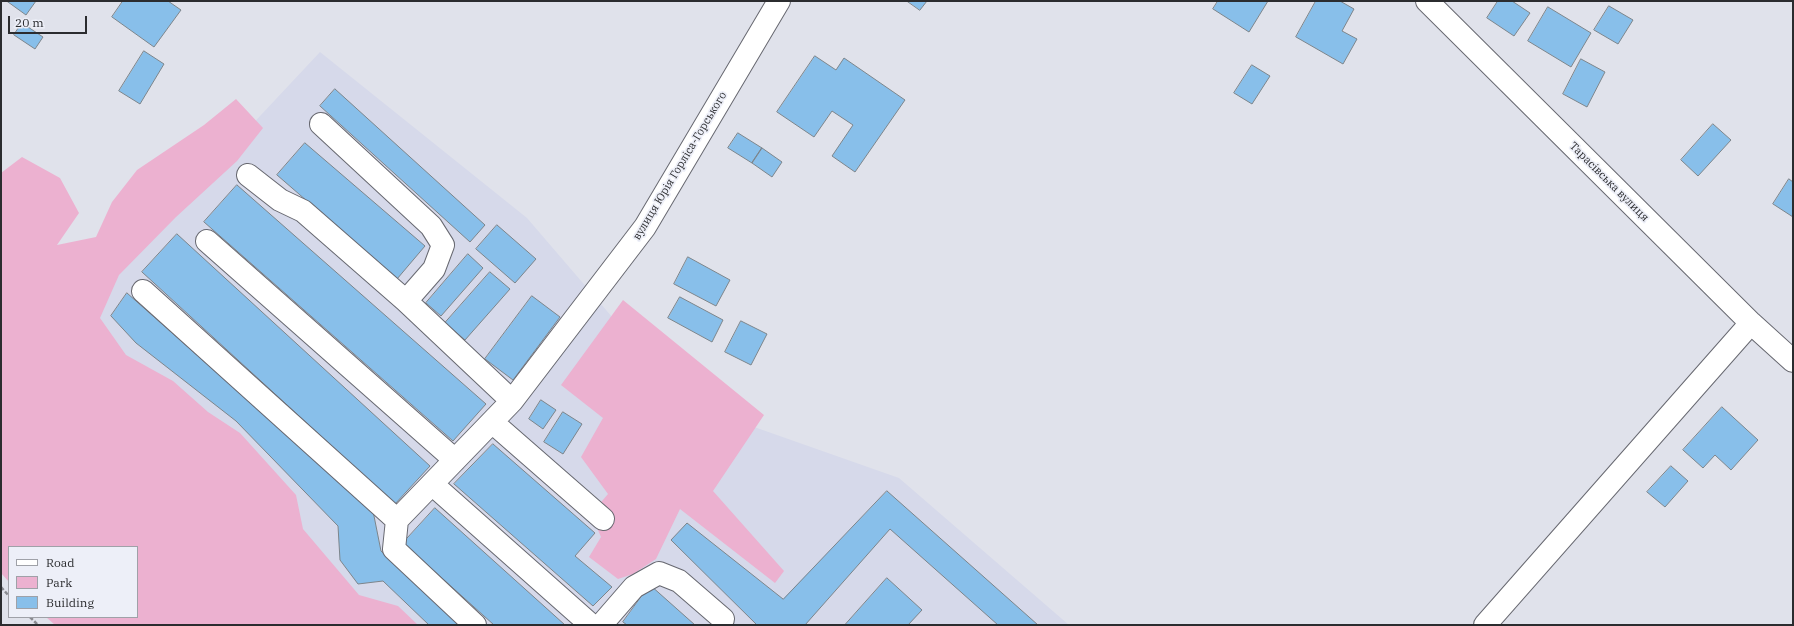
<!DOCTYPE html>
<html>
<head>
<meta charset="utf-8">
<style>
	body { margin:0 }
	#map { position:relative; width:1794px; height:626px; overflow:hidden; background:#e0e2eb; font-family:"IBM Plex Serif",serif }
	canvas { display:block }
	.frame { position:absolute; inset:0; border:2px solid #2b2c2f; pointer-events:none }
	.legend { position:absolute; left:8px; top:546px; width:130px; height:72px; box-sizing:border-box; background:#edeff8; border:1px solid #9fa1a8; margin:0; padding:5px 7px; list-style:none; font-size:12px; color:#2b2c2f }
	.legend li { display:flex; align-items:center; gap:8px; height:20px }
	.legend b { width:20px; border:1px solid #9fa1a8 }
	.scale { position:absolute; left:8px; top:16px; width:79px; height:18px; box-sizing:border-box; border:2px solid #2b2c2f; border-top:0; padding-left:5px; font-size:12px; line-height:14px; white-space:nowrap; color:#2b2c2f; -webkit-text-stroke:3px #edeff8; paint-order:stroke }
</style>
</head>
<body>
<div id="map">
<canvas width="1794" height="626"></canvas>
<div class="frame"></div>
<ul class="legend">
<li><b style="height:5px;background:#fff"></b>Road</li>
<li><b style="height:11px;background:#ecb1d0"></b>Park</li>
<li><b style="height:11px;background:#88bfea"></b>Building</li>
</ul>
<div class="scale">20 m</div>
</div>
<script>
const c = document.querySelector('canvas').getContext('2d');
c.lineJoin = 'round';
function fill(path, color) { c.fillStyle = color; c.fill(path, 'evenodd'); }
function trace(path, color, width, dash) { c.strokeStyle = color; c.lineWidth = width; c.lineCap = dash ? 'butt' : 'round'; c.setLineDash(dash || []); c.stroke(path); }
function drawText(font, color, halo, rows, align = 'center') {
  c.font = font + ' "IBM Plex Serif",serif'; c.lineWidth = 3.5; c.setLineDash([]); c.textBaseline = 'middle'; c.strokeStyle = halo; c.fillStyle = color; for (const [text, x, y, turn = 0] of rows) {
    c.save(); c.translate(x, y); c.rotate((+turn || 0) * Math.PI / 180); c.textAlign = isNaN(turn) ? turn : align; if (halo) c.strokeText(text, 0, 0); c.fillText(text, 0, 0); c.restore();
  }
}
const built = new Path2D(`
	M320,52L527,218L686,403L899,478L1069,625H381L68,321Z`);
const green = new Path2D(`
	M236,99L263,128L237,161L176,217L119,275L100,318L126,355L173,381L208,412L240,433L296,495L303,529L359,595L398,606L418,625H55L46,617H137V547H9V582L1,573V173L22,157L60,178L79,213L57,245L96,237L112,202L137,170L204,125Z
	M623,300L764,415L713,491L784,571L775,583L680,509L656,559L633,574L618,579L589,557L601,537L591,514L608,494L581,457L603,418L561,385Z`);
const building = new Path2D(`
	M9,1H36L26,15L8,2Z
	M123,1H168L181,10L154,47L112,17Z
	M907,1H927L920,10Z
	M1218,1H1268L1249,32L1213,9Z
	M1316,1H1340L1354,9L1342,31L1357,39L1343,64L1296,37Z
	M1498,1H1512L1530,13L1514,36L1487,18Z
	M1609,6L1633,20L1618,44L1594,30Z
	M1548,7L1591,33L1571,67L1528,41Z
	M22,23L43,37L35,49L14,35Z
	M144,51L164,64L140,104L119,91Z
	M815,56L836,70L844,58L905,100L855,172L832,156L853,125L832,111L814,137L777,112Z
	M1581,59L1605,72L1587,107L1563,94Z
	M1252,65L1270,76L1252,104L1234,93Z
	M335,89L485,225L470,242L320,106Z
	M1713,124L1731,140L1698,176L1681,160Z
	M738,133L762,148L752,163L728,148Z
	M305,143L425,246L397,279L277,175Z
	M762,148L782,162L772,177L752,163Z
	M1789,179L1793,182V217L1773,204Z
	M237,185L486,404L453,441L204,222Z
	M497,225L536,259L515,283L476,249Z
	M177,234L430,466L395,504L142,272Z
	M468,254L483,268L441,316L426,303Z
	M688,257L730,280L716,306L674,284Z
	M490,272L510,289L465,340L445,323Z
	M127,293L373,511L381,551L459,625H429L383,581L358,584L340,560L338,526L236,421L136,343L111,316Z
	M532,296L560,317L513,380L485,359Z
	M680,297L723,320L712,342L668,318Z
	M741,321L767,334L751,365L725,352Z
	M541,400L556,410L543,429L529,419Z
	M1722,407L1758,440L1731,470L1715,455L1703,468L1683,450Z
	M563,412L582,424L563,454L544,442Z
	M493,444L595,533L575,556L612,587L593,606L454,484Z
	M1671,466L1688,481L1665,507L1647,492Z
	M887,491L1038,625H998L890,529L805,625H757L671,540L687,523L783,599Z
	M435,508L565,625H494L403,543Z
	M887,578L922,610L908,625H845Z
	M650,585L695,625H627L623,622Z`);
const path = new Path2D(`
	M1,587L9,596
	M30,617L38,625`);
const minor = new Path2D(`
	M1427,1L1751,323L1793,361
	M321,124L431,226L443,245L434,269L406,301
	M248,175L280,200L303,211L406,301L512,401
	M207,241L455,460
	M143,291L397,520L394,549L475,625
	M492,422L603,519
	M432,484L591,625
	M397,520L512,401L645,227L779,1
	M601,625L634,587L659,573L679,581L723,619
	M1485,625L1751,323`);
const streetNames = [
	["вулиця Юрія Горліса-Горського",680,166,-59],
	["Тарасівська вулиця",1609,182,45]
];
fill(built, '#d6d9ea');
fill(green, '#ecb1d0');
fill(building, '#88bfea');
trace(building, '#7d858b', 1);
trace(minor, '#676870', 24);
trace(path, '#898a90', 2.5, [4, 2]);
trace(minor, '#fff', 22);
drawText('11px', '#2b2c2f', '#edeff8', streetNames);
</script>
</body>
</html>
